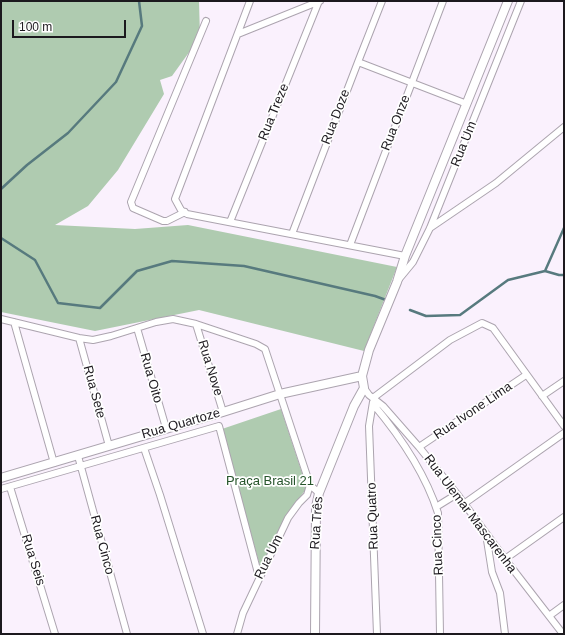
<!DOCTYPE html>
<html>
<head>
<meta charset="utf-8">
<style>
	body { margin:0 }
	#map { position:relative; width:565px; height:635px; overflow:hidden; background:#faf1fd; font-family:Helvetica,sans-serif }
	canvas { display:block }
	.frame { position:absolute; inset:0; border:2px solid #1c191e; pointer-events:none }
	.scale { position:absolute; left:12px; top:20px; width:114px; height:18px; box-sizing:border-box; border:2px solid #1c191e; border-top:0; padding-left:5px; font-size:12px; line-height:14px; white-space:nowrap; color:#1c191e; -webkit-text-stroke:3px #fff; paint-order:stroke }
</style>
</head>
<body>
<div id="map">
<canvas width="565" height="635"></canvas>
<div class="frame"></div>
<div class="scale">100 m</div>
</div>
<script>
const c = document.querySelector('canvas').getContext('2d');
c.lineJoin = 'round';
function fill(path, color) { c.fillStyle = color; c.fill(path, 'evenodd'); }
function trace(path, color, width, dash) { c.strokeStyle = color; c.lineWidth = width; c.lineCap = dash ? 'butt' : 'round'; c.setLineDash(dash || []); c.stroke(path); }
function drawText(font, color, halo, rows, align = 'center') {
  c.font = font + ' Helvetica,sans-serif'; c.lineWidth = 3.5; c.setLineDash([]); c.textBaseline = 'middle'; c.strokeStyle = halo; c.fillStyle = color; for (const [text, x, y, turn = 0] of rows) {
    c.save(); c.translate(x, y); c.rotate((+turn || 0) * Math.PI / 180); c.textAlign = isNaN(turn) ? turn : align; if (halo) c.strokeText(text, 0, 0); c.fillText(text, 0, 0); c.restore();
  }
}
const green = new Path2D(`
	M1,1H199L200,37L172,76L160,80L164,94L118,170L88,206L55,225L135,229L188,225L397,267L364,351L199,310L95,331L1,312Z
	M281,409L307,488L290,510L261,570L222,429Z`);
const stream = new Path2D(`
	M1,189L27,165L68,133L116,82L142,26L139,1
	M1,238L35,260L58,303L100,308L137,271L172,261L244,266L375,296L386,300
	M545,271L564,228
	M545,271L559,275H564
	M410,310L426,316L460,315L508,280L545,271`);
const street = new Path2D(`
	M250,1L175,199L181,210L187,214L405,256
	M238,34L320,1
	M358,62L467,104
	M185,212L167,221H163L133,208L131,202L206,21
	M230,222L319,1
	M430,228L496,183L564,127
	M292,234L358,62L382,1
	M350,245L443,1
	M399,279L413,262L430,228L521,1
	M1,319L79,338L93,340L111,336L156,322L173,319L196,324L256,344L265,349L310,485L319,493
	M14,322L54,463
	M196,324L223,412
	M137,328L166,428
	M79,338L109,446
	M364,388L369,395L383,406L419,447L457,494L505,559L563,634
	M542,396L564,381
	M373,398L450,340L482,323L493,328L564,426
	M373,402L369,426L377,634
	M373,404C400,436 425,472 438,513L440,634
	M419,447L526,375
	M144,448L160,495L203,634
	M78,456L127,634
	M10,487L55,634
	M1,489L219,426L259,577
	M465,503L564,433
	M436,507L457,494
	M486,534L492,572L500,593L505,634
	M505,559L564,517
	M549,616L564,605
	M237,634L243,613L288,518L299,503L307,495L310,485`);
const secondary = new Path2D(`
	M1,478L223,412L280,394L362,376
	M315,634L316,507L319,493L354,406L364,388L362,376L369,350L397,282L405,256L508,1`);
const streetNames = [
	["Rua Treze",274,112,-68],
	["Rua Doze",336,117,-69],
	["Rua Onze",396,123,-69],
	["Rua Um",464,144,-68],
	["Rua Nove",210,368,73],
	["Rua Oito",151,378,74],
	["Rua Sete",94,392,75],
	["Rua Ivone Lima",473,411,-34],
	["Rua Quartoze",181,424,-16],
	["Rua Ulemar Mascarenha",470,514,53],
	["Rua Quatro",373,516,-92],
	["Rua Três",317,523,-86],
	["Rua Cinco",102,545,75],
	["Rua Cinco",438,545,-92],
	["Rua Um",269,557,-64],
	["Rua Seis",33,560,73]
];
const parkNames = [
	["Praça Brasil 21",270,481]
];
fill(green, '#afcbb0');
trace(stream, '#577a7e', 2.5);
trace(street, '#aca4af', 8);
trace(secondary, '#aca4af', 10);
trace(street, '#fff', 6);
trace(secondary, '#fff', 8);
drawText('13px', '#1c191e', '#fff', streetNames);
drawText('13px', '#26542b', '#fff', parkNames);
</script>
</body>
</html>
